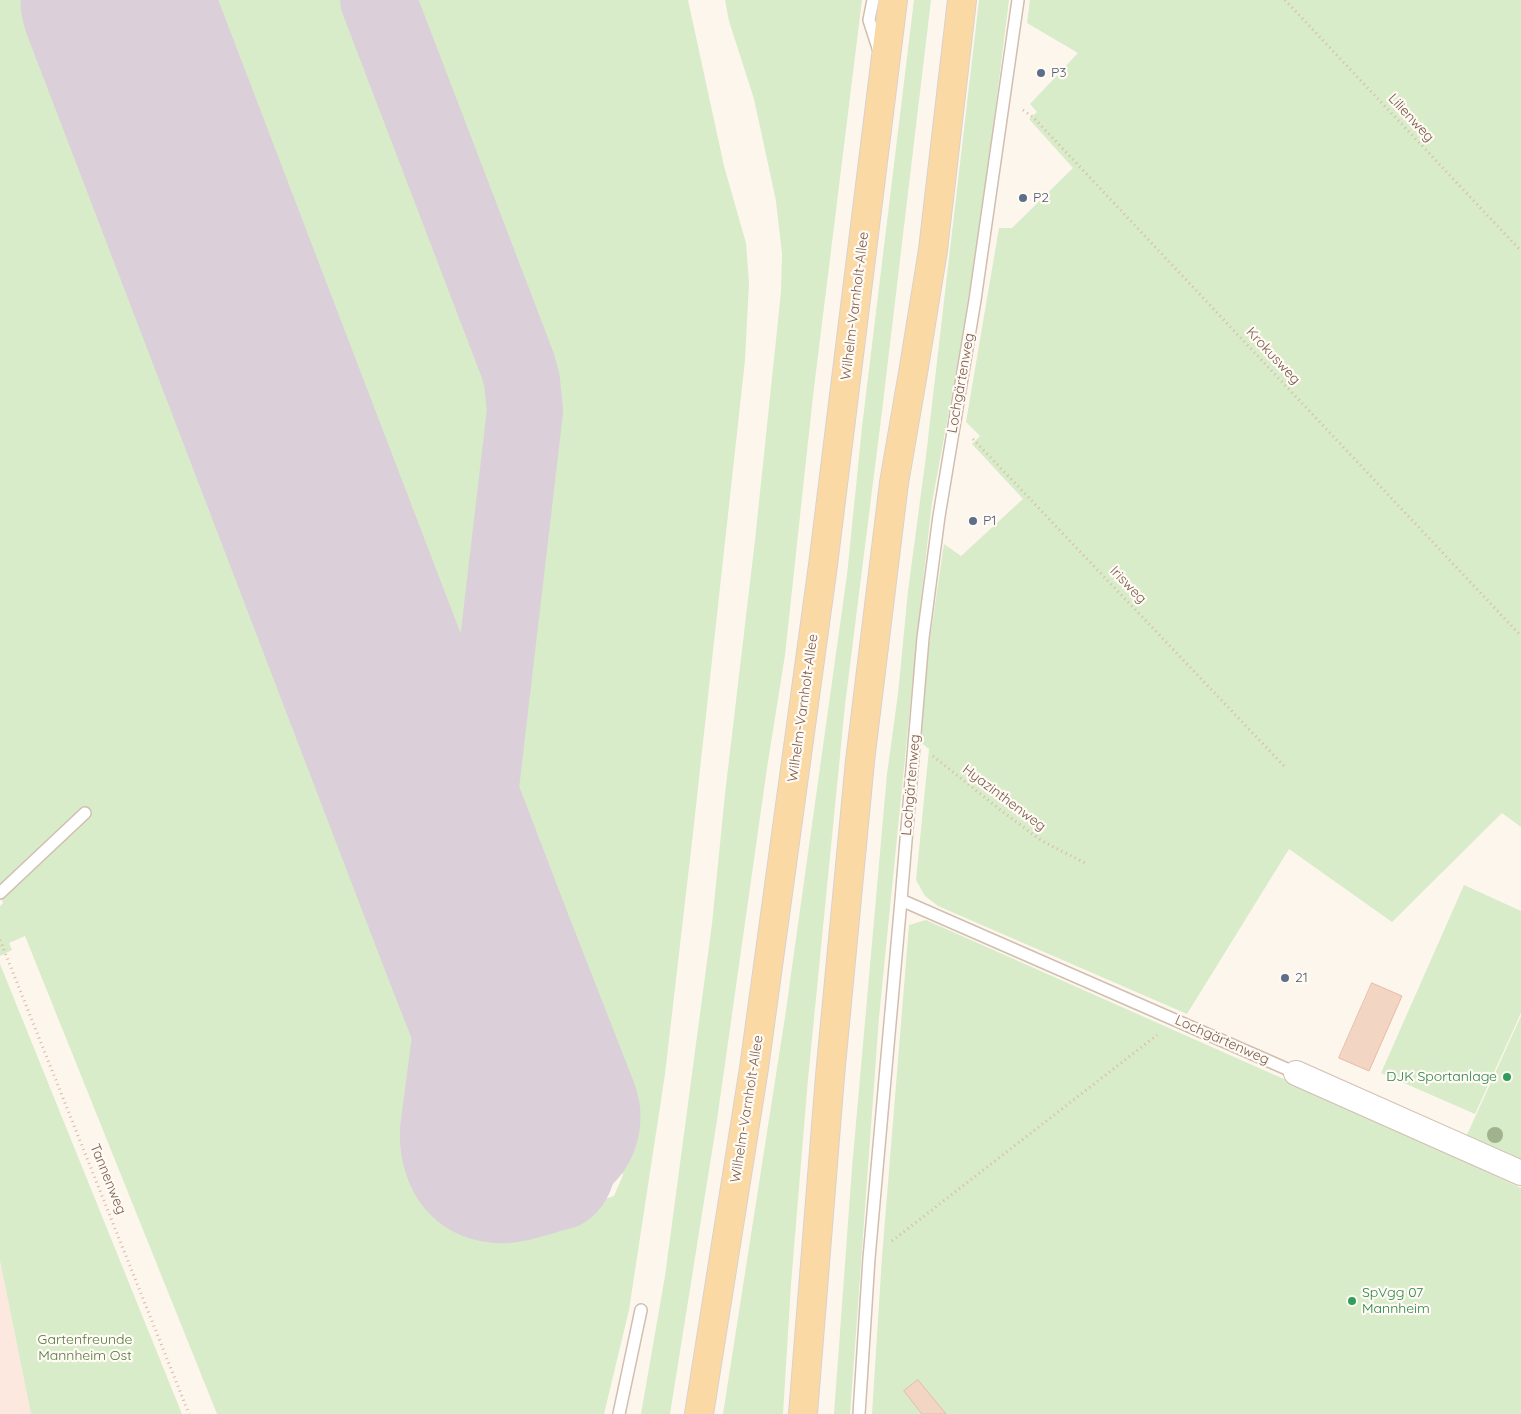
<!DOCTYPE html>
<html>
<head>
<meta charset="utf-8">
<style>
	body { margin:0 }
	canvas { display:block; background:#fdf6ec }
</style>
</head>
<body>
<canvas width="1521" height="1414"></canvas>
<script>
const c = document.querySelector('canvas').getContext('2d');
c.lineJoin = 'round';
function fill(path, color) { c.fillStyle = color; c.fill(path, 'evenodd'); }
function trace(path, color, width, dash) { c.strokeStyle = color; c.lineWidth = width; c.lineCap = dash ? 'butt' : 'round'; c.setLineDash(dash || []); c.stroke(path); }
function drawText(font, color, halo, rows, align = 'center') {
  c.font = font + ' Quicksand,sans-serif'; c.lineWidth = 4.5; c.setLineDash([]); c.textBaseline = 'middle'; c.strokeStyle = halo; c.fillStyle = color; for (const [text, x, y, turn = 0] of rows) {
    c.save(); c.translate(x, y); c.rotate((+turn || 0) * Math.PI / 180); c.textAlign = isNaN(turn) ? turn : align; if (halo) c.strokeText(text, 0, 0); c.fillText(text, 0, 0); c.restore();
  }
}
const commercial = new Path2D(`
	M0,1261L31,1414H0Z`);
const green = new Path2D(`
	M0,0H59L427,959L414,1165L415,1177L420,1186L429,1200L441,1212L454,1222L469,1228L488,1232L505,1231L614,1196L623,1175L512,882C503,849 501,827 503,793L548,391L546,376L401,0H688L724,166L746,243L749,283L745,360L693,833L665,1074L629,1310L604,1414H217L25,936L9,943L12,950L0,956V906L3,903L0,896Z
	M173,0H354L503,386L505,398L477,630C471,647 466,662 445,659C439,658 434,657 430,653C425,648 422,641 419,636Z
	M725,0H862L813,396L785,655L767,768L717,1120L670,1414H641L665,1276L712,924L725,794L755,540L781,292L782,254L776,201L754,99L729,21Z
	M914,0H931L882,411L845,705L808,1079L791,1284L783,1414H723L785,1017L847,575L862,427Z
	M979,0H1009L984,200L959,356L932,503L921,599L879,1017L850,1414H834L852,1168L887,774L898,694L908,591L926,456Z
	M1030,0H1521V827L1502,813L1392,922L1289,849L1187,1014L938,906L925,896L916,880L929,749L919,741L929,645L944,544L961,556L1023,499L972,444L980,436L966,422L999,228H1012L1073,168L1029,119L1037,112L1030,104L1078,53L1027,23Z
	M1464,885L1521,911V1013L1475,1114L1381,1073Z
	M926,920L1394,1128L1521,1188V1414H872L882,1257L909,925Z
	M0,964L182,1414H31L0,1261Z
	M1521,1016V1162L1466,1137Z`);
const taxiway = new Path2D(`
	M378,0L518,366L522,381L525,411L466,914L438,1130C436,1173 461,1208 507,1205C524,1204 546,1195 563,1191C581,1180 582,1154 569,1138C563,1130 553,1124 545,1117
	M373,673C380,685 386,699 395,709C414,730 449,736 471,717C480,709 486,699 491,689`);
const runway = new Path2D(`
	M116,0L478,946L545,1117`);
const building = new Path2D(`
	M1372,983L1402,996L1369,1071L1339,1058Z
	M918,1380L946,1414H922L904,1391Z`);
const path = new Path2D(`
	M1285,0L1521,251
	M1023,110L1033,117L1521,636
	M973,439L1284,766
	M933,756L1003,812L1042,841L1085,863
	M0,940L189,1414
	M892,1241L1157,1035`);
const lane = new Path2D(`
	M873,0L869,20L879,51
	M0,893L85,813
	M901,900L1296,1073
	M619,1414L641,1310
	M859,1414L869,1258L901,900L923,638L939,516L975,300L1018,0`);
const street = new Path2D(`
	M1296,1073L1521,1173`);
const primary = new Path2D(`
	M699,1414L754,1068L823,565L893,0
	M803,1414L830,1076L860,761L894,483L914,367L933,250L962,0`);
const trees = [
	[1495,1135]
];
const markers = [
	[1041,73,5,"#5c6f8a"],
	[1023,198,5,"#5c6f8a"],
	[973,521,5,"#5c6f8a"],
	[1285,978,5,"#5c6f8a"],
	[1507,1077,5,"#2e9e5b"],
	[1352,1301,5,"#2e9e5b"]
];
const serviceNames = [
	["P3",1051,73],
	["P2",1033,198],
	["P1",983,521],
	["21",1295,978]
];
const streetNames = [
	["Lilienweg",1411,118,47],
	["Wilhelm-Varnholt-Allee",855,306,-83],
	["Krokusweg",1273,356,47],
	["Lochgärtenweg",961,383,-80],
	["Irisweg",1128,585,46],
	["Wilhelm-Varnholt-Allee",803,708,-82],
	["Lochgärtenweg",911,785,-85],
	["Hyazinthenweg",1004,798,37],
	["Lochgärtenweg",1222,1040,24],
	["Wilhelm-Varnholt-Allee",747,1109,-81],
	["Tannenweg",108,1179,68]
];
const leisureNames = [
	["DJK Sportanlage",1497,1077],
	["SpVgg 07",1362,1293,"left"],
	["Mannheim",1362,1309,"left"]
];
const parkNames = [
	["Gartenfreunde",85,1340],
	["Mannheim Ost",85,1356]
];
fill(commercial, '#fde8e0');
fill(green, '#d8ecc9');
trace(taxiway, '#dbcfda', 76);
trace(runway, '#dbcfda', 191);
fill(building, '#f3d5c3');
trace(building, '#e6bba3', 1);
trace(lane, '#d1beb0', 14);
trace(street, '#d1beb0', 26);
trace(primary, '#dad1cd', 30);
trace(path, '#d9b8a5', 3, [1, 4]);
trace(lane, '#fff', 11);
trace(street, '#fff', 24);
trace(primary, '#fbd9a5', 28);
c.fillStyle = '#a0b28e';
for (const [x, y] of trees) { c.beginPath(); c.arc(x, y, 8, 0, 2 * Math.PI); c.fill(); }
for (const [x, y, r, color] of markers) { const dot = new Path2D(); dot.arc(x, y, r, 0, 2 * Math.PI); c.fillStyle = color; c.fill(dot); trace(dot, '#fffaf3', 2); }
drawText('14px', '#4e5e75', '#fffaf3', serviceNames, 'left');
drawText('14px', '#7a5c4d', '#fffaf3', streetNames);
drawText('14px', '#27864d', '#fffaf3', leisureNames, 'right');
drawText('14px', '#537a41', '#fffaf3', parkNames);
</script>
</body>
</html>
